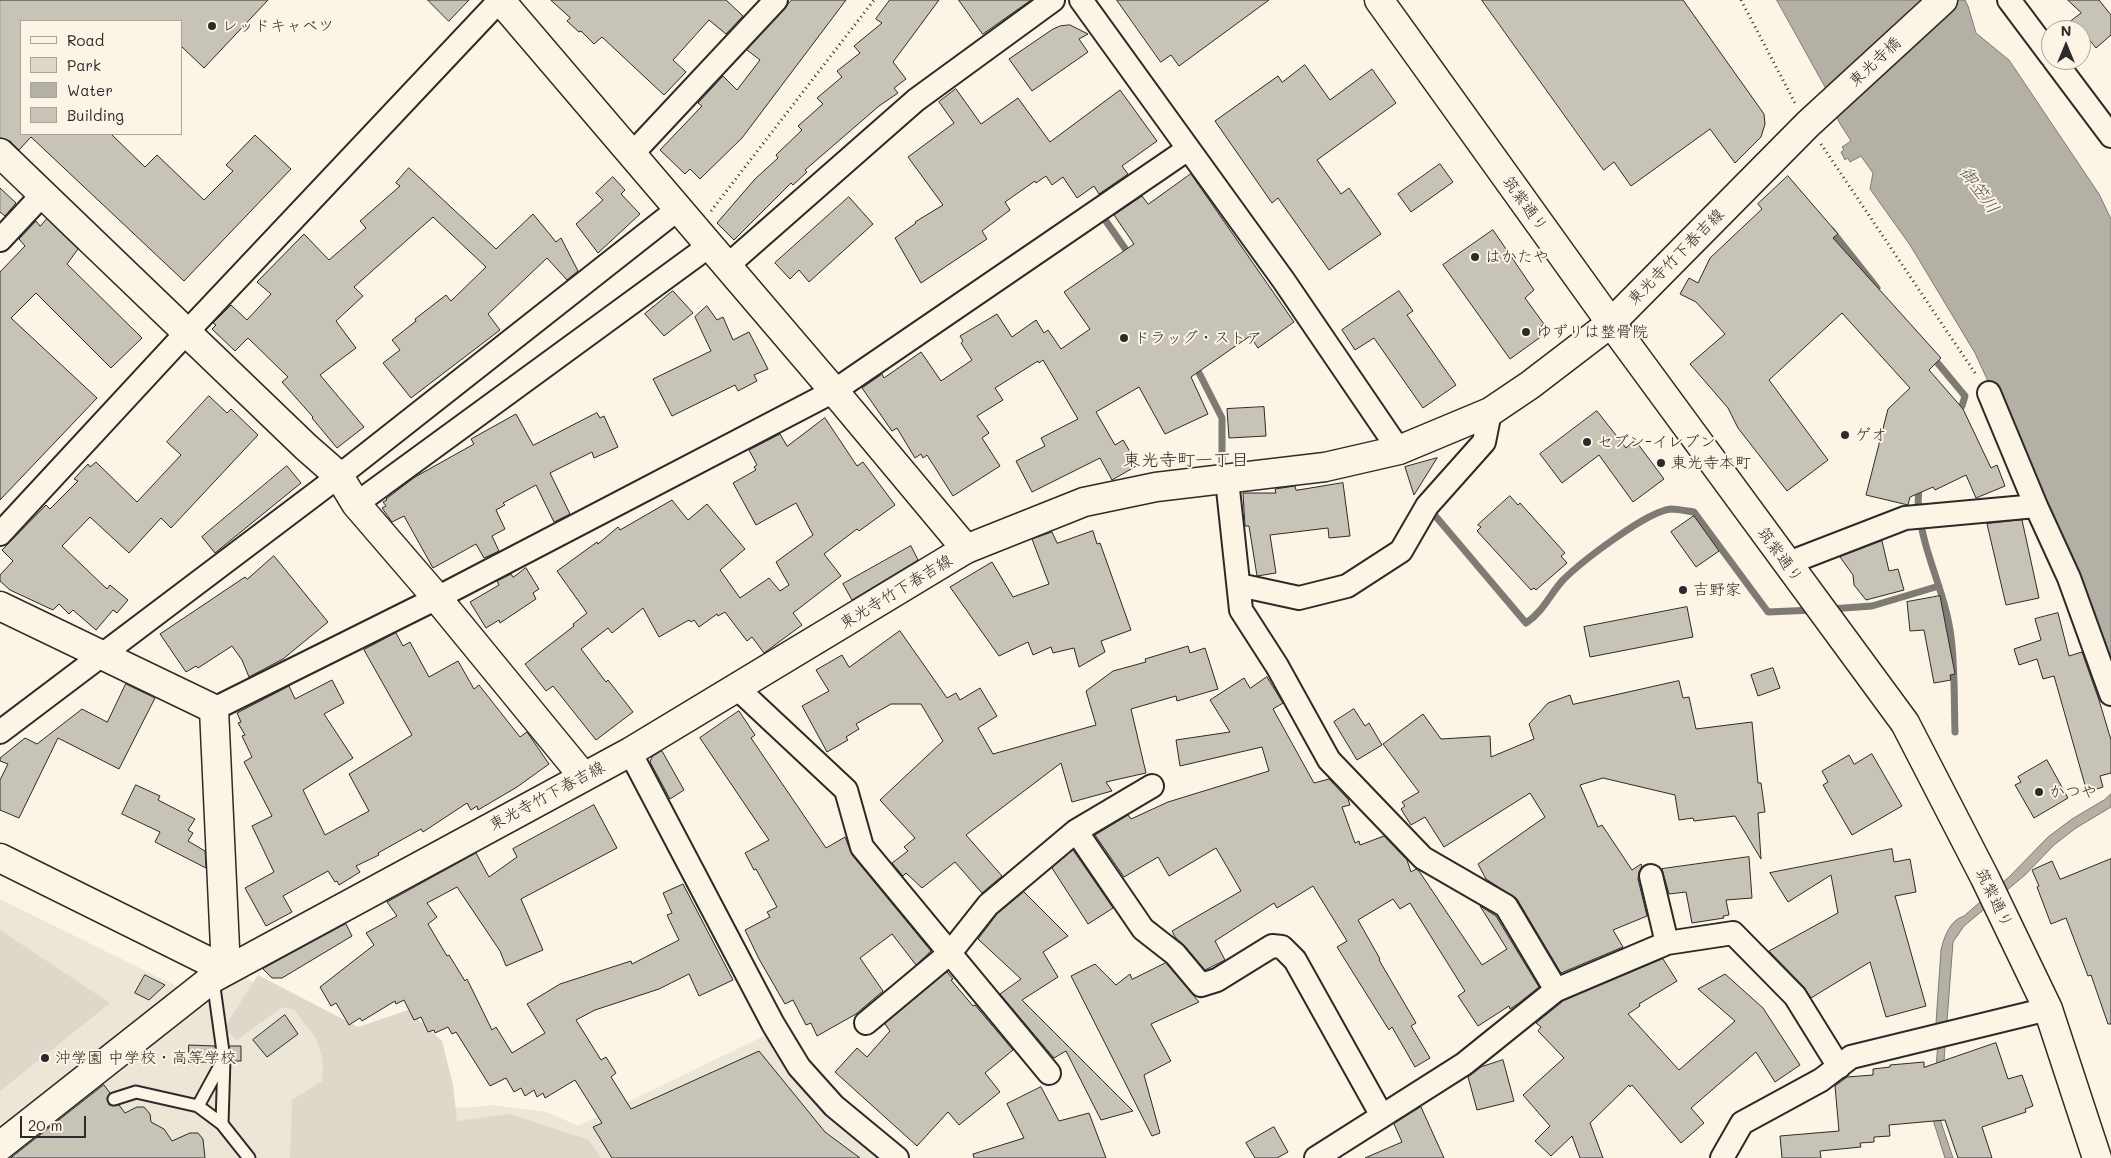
<!DOCTYPE html>
<html>
<head>
<meta charset="utf-8">
<style>
	body { margin:0 }
	#map { position:relative; width:2111px; height:1158px; overflow:hidden; background:#fcf5e5; font-family:Mali,sans-serif }
	canvas { display:block }
	.legend { position:absolute; left:20px; top:20px; width:162px; height:115px; box-sizing:border-box; background:#fcf5e5; border:1px solid #a8a49b; margin:0; padding:6px 9px; list-style:none; font-size:15px; color:#2b2b2b }
	.legend li { display:flex; align-items:center; gap:10px; height:25px }
	.legend b { width:25px; border:1px solid #a8a49b }
	.north { position:absolute; left:2041px; top:20px; width:50px; height:50px; box-sizing:border-box; background:#fcf5e5; border:1px solid #a8a49b; border-radius:50%; rotate:0deg; font-size:14px; font-weight:700; line-height:20px; text-align:center; color:#2b2b2b }
	.north::after { content:''; display:block; margin:auto; width:18px; height:22px; background:#2b2b2b; clip-path:polygon(50% 0,100% 100%,50% 72%,0 100%) }
	.scale { position:absolute; left:20px; top:1116px; width:66px; height:22px; box-sizing:border-box; border:2px solid #2b2b2b; border-top:0; padding-left:6px; font-size:15px; line-height:18px; white-space:nowrap; color:#2b2b2b; -webkit-text-stroke:4px #fcf5e5; paint-order:stroke }
</style>
</head>
<body>
<div id="map">
<canvas width="2111" height="1158"></canvas>
<ul class="legend">
<li><b style="height:6px;background:#fcf5e5"></b>Road</li>
<li><b style="height:14px;background:#ded8ca"></b>Park</li>
<li><b style="height:14px;background:#b4b0a5"></b>Water</li>
<li><b style="height:14px;background:#c8c3b7"></b>Building</li>
</ul>
<div class="north">N</div>
<div class="scale">20 m</div>
</div>
<script>
const c = document.querySelector('canvas').getContext('2d');
c.lineJoin = 'round';
function fill(path, color) { c.fillStyle = color; c.fill(path, 'evenodd'); }
function trace(path, color, width, dash) { c.strokeStyle = color; c.lineWidth = width; c.lineCap = dash ? 'butt' : 'round'; c.setLineDash(dash || []); c.stroke(path); }
function drawText(font, color, halo, rows, align = 'center') {
  c.font = font + ' Mali,"Klee One",sans-serif'; c.lineWidth = 4; c.setLineDash([]); c.textBaseline = 'middle'; c.strokeStyle = halo; c.fillStyle = color; for (const [text, x, y, turn = 0] of rows) {
    c.save(); c.translate(x, y); c.rotate((+turn || 0) * Math.PI / 180); c.textAlign = isNaN(turn) ? turn : align; if (halo) c.strokeText(text, 0, 0); c.fillText(text, 0, 0); c.restore();
  }
}
const built = new Path2D(`
	M0,899L180,988L0,1129Z
	M242,975L445,1105L464,1108L491,1105L547,1112L578,1126L766,1035L830,1114L882,1158H4L196,1008Z`);
const green = new Path2D(`
	M0,930L110,1003L0,1091Z
	M258,975L358,1027L408,1010L442,1041L453,1085L457,1121L510,1114L589,1140L601,1158H290L292,1100L322,1081L323,1061L316,1038L294,1010L282,1007L237,1040L224,1028Z`);
const water = new Path2D(`
	M1777,0H1965L1968,6L1976,33L2009,60L2099,194L2111,219V667L2047,509L1975,353L1910,245L1870,189L1873,173L1861,156L1850,162L1848,158L1845,160L1841,152L1844,150L1842,147L1851,141L1839,122L1825,87Z
	M2111,794V807L2076,828L2054,845L2025,875L1964,926L1953,942L1940,1113L1941,1122L1953,1158H1945L1934,1123L1933,1112L1938,1041L1936,1023L1941,950C1944,937 1950,920 1964,916L2010,876L2048,837L2072,819L2104,800Z`);
const stream = new Path2D(`
	M1101,214L1131,257
	M1831,230L1877,288
	M1931,355L1965,396L1962,406L1955,414
	M1195,365L1222,418V473
	M1919,485C1919,494 1917,503 1919,512C1924,555 1946,594 1951,637C1955,668 1954,701 1955,732
	M1429,514L1432,512L1526,623C1543,612 1550,594 1563,580C1581,562 1647,511 1671,509C1678,509 1687,511 1694,512L1768,612L1814,610
	M1830,609L1872,606L1939,586`);
const building = new Path2D(`
	M0,0H268L204,68L181,46V21H21V134H111L145,167L157,155L204,200L233,171L226,165L255,135L291,169L184,281L31,137L19,150L10,141L0,138Z
	M428,0H469L449,21Z
	M551,0H726L743,16L726,34L709,20L673,60L686,72L664,95L602,37L594,44L581,31L579,32L567,21L570,18Z
	M792,0H846L742,138L700,179L690,169L685,174L660,150L702,106L698,103L723,76L737,90L760,60L747,50Z
	M890,0H939L893,62L906,79L894,88L898,93L879,106L805,170L807,172L793,185L791,183L734,240L717,223L755,179L778,158L776,155L802,130L798,126L823,104L817,98L842,77L837,71L860,53L854,46L882,23L876,19Z
	M959,0H1031L983,34Z
	M1117,0H1269L1179,66L1171,55L1161,62Z
	M1482,0H1683L1764,114L1765,124L1761,137L1735,163L1710,129L1631,186L1614,162L1604,170Z
	M2068,0H2099L2111,15V35L2096,48L2088,38L2083,42L2081,39V30H2073L2068,23L2081,13Z
	M1070,25L1088,34L1079,39L1088,52L1032,91L1009,59L1053,29L1060,26Z
	M1305,65L1330,100L1372,69L1396,103L1317,160L1341,194L1349,188L1381,234L1329,270L1278,198L1272,203L1215,121L1278,76L1282,82Z
	M956,89L981,124L1018,98L1050,142L1120,90L1157,141L1122,166L1128,174L1099,194L1094,186L1077,198L1063,177L1052,185L1046,176L1036,183L1035,181L1005,202L1010,210L982,231L987,239L921,283L895,238L916,223L915,222L943,205L908,157L954,123L939,102Z
	M1440,164L1453,182L1411,212L1398,194Z
	M409,168L496,249L533,214L556,242L561,238L578,271L567,280L547,258L488,314L500,330L411,398L383,363L400,350L392,340L416,321L415,319L446,295L451,301L486,267L433,217L354,287L363,296L336,321L356,348L320,375L364,427L337,448L312,418L313,417L282,382L288,377L248,338L235,351L212,329L216,325L213,323L231,305L247,320L271,294L257,282L304,234L329,260L366,228L360,221L400,186L396,183Z
	M1191,174L1294,322L1258,348L1250,336L1191,377L1208,414L1165,434L1139,387L1096,412L1115,445L1123,440L1138,465L1112,480L1100,458L1032,492L1016,461L1045,446L1041,438L1078,419L1043,360L1039,363L1038,361L995,388L1003,400L977,416L989,433L982,438L1000,466L953,496L927,455L923,458L921,454L915,458L897,428L892,431L862,388L882,374L884,378L921,352L941,381L972,360L961,343L963,341L960,336L997,314L1012,337L1036,320L1044,333L1048,330L1061,349L1090,329L1064,292L1134,244L1114,215L1142,196L1148,204Z
	M1788,176L1838,234L1833,238L1941,358L1929,370L1963,409L1991,468L1997,465L2005,486L1976,498L1966,475L1935,490L1933,487L1910,497L1908,505L1866,495L1888,409L1910,388L1842,313L1769,380L1828,460L1787,491L1738,428L1728,408L1690,364L1725,334L1696,302L1680,294L1689,278L1698,283L1710,258L1762,209L1758,204Z
	M613,177L625,190L621,194L640,214L598,253L576,224L603,200L596,193Z
	M0,188L16,203L5,216L0,212Z
	M849,197L873,224L809,282L799,270L790,279L775,263Z
	M47,219L78,249L67,264L142,338L111,368L36,293L11,318L97,398L0,500V272L25,246L19,239L36,221L40,226Z
	M1493,230L1534,290L1525,298L1544,324L1539,328L1542,336L1510,359L1443,265Z
	M673,291L693,313L664,336L645,314Z
	M1399,291L1413,311L1407,315L1456,385L1423,408L1374,338L1355,350L1342,330Z
	M707,306L717,320L723,317L733,340L749,332L768,369L754,375L757,381L738,391L735,385L672,416L653,379L711,351L695,317Z
	M209,396L227,413L231,409L258,435L171,528L161,518L129,553L90,517L62,546L107,589L110,585L128,600L117,613L113,610L96,630L73,610L69,614L59,604L53,610L10,590L0,581V575L13,561L2,550L46,505L50,509L78,481L74,479L88,464L90,467L96,462L137,502L181,455L167,442Z
	M1264,407L1266,436L1229,438L1227,409Z
	M1597,411L1626,448L1635,440L1664,479L1633,502L1599,455L1562,483L1540,454Z
	M597,413L600,418L604,416L618,447L594,458L592,452L550,473L570,514L554,522L536,485L503,503L505,505L496,510L505,529L492,536L499,551L484,558L476,544L433,568L404,516L392,522L382,508L386,506L383,502L387,500L386,499L415,477L474,444L471,439L516,414L533,445Z
	M825,418L857,466L863,462L895,505L859,531L857,529L824,554L841,576L793,613L802,625L764,653L752,637L747,641L725,612L718,616L717,614L699,627L694,620L691,622L689,620L659,637L643,608L612,633L608,628L581,649L606,682L608,680L633,712L596,740L553,686L546,691L525,664L574,626L573,624L587,613L557,571L597,542L598,544L618,527L620,530L672,500L688,520L707,504L745,549L720,570L740,598L769,578L780,591L789,585L776,562L813,535L796,503L756,525L733,483L756,470L754,467L757,465L749,450L780,434L787,446Z
	M1437,458L1414,495L1405,467Z
	M287,466L301,483L215,553L202,537Z
	M1343,483L1350,536L1329,538L1328,528L1270,535L1276,573L1257,576L1249,526H1245L1243,493H1276L1275,489L1295,486L1296,490Z
	M1510,496L1518,505L1520,503L1565,553L1561,556L1567,563L1536,590L1534,588L1531,590L1477,531L1481,527L1478,525Z
	M1694,516L1719,551L1696,567L1671,532Z
	M2022,520L2039,598L2006,605L1987,524Z
	M1093,531L1097,544L1100,543L1131,630L1101,641L1105,652L1079,667L1074,648L1053,653L1051,647L1033,655L1028,642L999,656L950,587L992,562L1013,597L1049,584L1032,539L1052,532L1057,543Z
	M1882,541L1889,571L1898,569L1904,590L1866,600L1854,585L1853,575L1840,557Z
	M911,546L918,560L852,600L843,584Z
	M274,556L328,622L283,659L249,677L242,660L232,646L198,668L196,666L186,672L160,634L245,577L247,579Z
	M526,568L539,589L533,593L536,599L500,623L499,620L486,628L470,602L499,585L497,581L511,574L513,577Z
	M1940,596L1955,674L1950,675L1951,680L1934,683L1924,630L1910,631L1907,602Z
	M1687,607L1693,637L1590,657L1584,627Z
	M2058,613L2069,656L2082,652L2099,700L2111,740V773L2100,776L2103,787L2087,792L2054,676L2043,679L2037,659L2019,665L2014,649L2041,640L2035,619Z
	M900,631L947,698L956,693L960,700L980,688L997,716L978,728L993,754L1096,725L1086,691L1113,671L1146,662L1145,659L1188,646L1190,653L1205,648L1218,689L1177,701L1176,696L1131,709L1146,773L1106,782L1112,791L1072,802L1061,763L966,835L1002,876L982,893L955,862L922,888L906,873L903,876L892,863L908,851L904,847L915,838L880,800L943,741L921,704H891L856,724L859,729L846,737L848,740L827,752L802,706L829,691L816,670L842,655L849,667Z
	M396,633L403,646L410,642L429,677L458,661L474,689L479,685L520,737L527,732L549,764L517,787L478,810L477,806L471,810L467,803L423,832L421,829L378,853L379,855L356,866L360,872L339,885L337,881L335,882L328,871L283,896L292,912L266,926L245,888L274,872L252,826L272,816L244,762L252,757L242,736L245,735L238,723L241,722L237,713L289,686L295,699L332,680L344,703L324,714L353,758L303,790L325,835L369,811L349,774L412,735L364,650Z
	M1773,668L1780,688L1758,696L1751,675Z
	M1267,677L1283,703L1273,709L1314,783L1329,779L1348,799L1350,805L1342,807L1355,843L1359,841L1360,845L1384,836L1407,860L1411,872L1416,869L1419,871L1482,965L1507,949L1480,906L1496,916L1539,987L1519,1003L1510,1009L1509,1006L1478,1026L1458,996L1465,991L1410,903L1400,909L1393,899L1358,920L1380,959L1379,960L1416,1023L1411,1026L1430,1058L1415,1067L1392,1027L1389,1030L1337,947L1347,941L1313,886L1277,908L1274,903L1215,941L1225,960L1205,970L1185,946L1175,937L1172,931L1241,891L1216,848L1169,876L1158,857L1124,877L1095,835L1128,815L1131,819L1168,802L1269,771L1262,747L1180,766L1176,740L1230,732L1210,700L1244,678L1250,688Z
	M1679,681L1683,698L1689,697L1696,729L1752,722L1758,783H1761L1765,812L1758,813L1761,859L1735,816L1694,821L1693,818L1679,820L1675,795L1603,778L1580,785L1598,827L1602,825L1632,870L1641,864L1642,866L1639,872L1638,879L1647,916L1613,930L1623,947L1561,973L1517,899L1486,879L1478,864L1545,817L1530,793L1444,847L1425,817L1411,825L1401,809L1405,806L1402,802L1419,792L1383,744L1423,714L1441,739L1490,736L1491,757L1534,739L1529,724L1548,703L1570,695L1573,704Z
	M126,684L155,698L119,769L58,738L19,818L0,810V780L8,764L0,761V758L25,738L37,744L82,709L107,722Z
	M1354,709L1365,726L1369,723L1382,745L1357,760L1334,722Z
	M739,711L755,735L751,738L826,848L845,837L852,855L931,951L916,965L892,934L860,958L883,991L856,1014L817,1036L811,1023L806,1025L793,1000L785,1004L759,959L745,930L770,917L767,912L777,907L756,869L754,870L745,853L769,840L700,738Z
	M662,751L684,790L670,799L650,762L652,757Z
	M1872,754L1902,806L1852,835L1823,785L1828,782L1822,771L1849,755L1854,764Z
	M2047,760L2068,798L2034,818L2015,785L2021,782L2018,777Z
	M136,785L160,796L158,800L195,819L188,830L193,833L188,841L205,851L206,868L155,842L160,832L122,814Z
	M594,805L617,848L521,899L543,950L506,966L500,951L457,887L427,903L437,917L428,924L447,956L449,955L465,981L467,979L492,1030L496,1027L512,1053L545,1033L527,1004L560,984L631,961L632,964L679,940L667,915L672,913L663,893L683,884L733,980L699,996L689,974L659,989L595,1010L576,1020L601,1060L606,1057L616,1073L611,1077L631,1109L759,1051L825,1132L860,1158H612L593,1127L602,1123L575,1080L545,1098L543,1093L537,1097L534,1090L525,1096L521,1088L514,1092L506,1078L490,1086L456,1032L452,1034L448,1027L435,1033L434,1030L428,1032L421,1017L414,1020L404,1000L396,1004L395,1001L362,1021L360,1018L349,1025L336,1003L331,1006L320,987L374,945L366,933L397,916L387,902L476,853L489,877L517,857L513,849Z
	M1892,849L1894,862L1910,859L1916,892L1895,896L1926,1006L1886,1017L1870,962L1811,998L1804,987L1769,951L1838,913L1831,875L1788,902L1770,873Z
	M1073,850L1113,908L1088,924L1052,868Z
	M1749,857L1752,898L1726,900L1729,915L1723,916L1724,918L1692,923L1686,892L1669,894L1662,869Z
	M2111,859V1024H2108L2091,975L2088,976L2066,918L2051,924L2037,887L2039,886L2032,870L2052,861L2060,879Z
	M1024,892L1068,936L1043,952L1058,977L1022,1000L1133,1111L1101,1120L1066,1051L1054,1058L1000,994L1021,979L978,939L997,914Z
	M346,924L352,936L282,978H272L263,969Z
	M1663,959L1677,981L1639,1004L1640,1006L1628,1014L1679,1070L1735,1021L1698,989L1725,974L1763,1008L1800,1065L1775,1082L1756,1052L1691,1108L1704,1123L1681,1143L1632,1085L1630,1087L1629,1085L1590,1123L1603,1158H1580L1572,1136L1551,1156L1535,1141L1550,1126L1523,1095L1564,1058L1538,1031L1541,1027L1536,1023L1563,1001Z
	M1166,963L1199,1002L1151,1024L1171,1061L1144,1075L1160,1133L1152,1136L1071,976L1095,964L1116,985L1130,974L1132,979Z
	M947,972L953,979L951,980L973,1006L975,1005L1013,1050L985,1073L1000,1092L959,1125L948,1112L917,1146L835,1072L857,1048L867,1057L890,1031L885,1024Z
	M145,975L165,985L149,1000L135,993Z
	M285,1015L298,1034L267,1057L253,1040Z
	M1996,1043L2008,1079L2022,1075L2033,1106L2025,1109L2026,1112L1982,1127L1992,1158H1958L1945,1120L1889,1125L1890,1136L1874,1137V1142L1860,1143L1861,1147L1820,1151L1821,1158H1782L1780,1136L1839,1131L1835,1086L1847,1077L1873,1075V1069L1890,1067V1065L1924,1062V1067Z
	M189,1045L215,1046L216,1057L214,1062H189Z
	M230,1046H241V1061H231Z
	M1503,1060L1514,1101L1477,1110L1468,1077L1481,1067Z
	M104,1085L110,1093L107,1098L109,1105H119L125,1113L137,1107H144L150,1114L151,1122L164,1129L172,1141L190,1133H198L203,1139L205,1158H11Z
	M1041,1087L1059,1121L1089,1113L1106,1158H974L973,1154L1024,1138L1007,1104Z
	M1421,1107L1444,1158H1365L1402,1142L1394,1124Z
	M1274,1127L1288,1152L1277,1158H1255L1246,1143Z`);
const path = new Path2D(`
	M1741,0L1795,103
	M1821,144L1977,376
	M711,211L874,0`);
const service = new Path2D(`
	M114,1099L136,1092L198,1106L222,1124L224,1059L213,980
	M198,1106L222,1062
	M222,1124L249,1158`);
const minor = new Path2D(`
	M1081,0L1284,281L1399,450
	M2009,0L2051,56
	M2054,60L2111,136
	M632,154L776,0
	M0,240L43,194
	M727,266L916,100L1053,0
	M1989,393L2036,506
	M1227,480L1241,610L1277,666L1329,760L1423,858L1506,906L1556,990L1667,943
	M356,504L709,246
	M0,534L187,332L500,0
	M1786,564L1905,518L2036,506L2069,578L2111,694
	M1239,585L1299,598L1347,586L1401,551L1427,506L1484,442L1490,412
	M737,688L846,790L862,847L1049,1073
	M214,709L437,598L834,391L1188,149
	M0,732L339,476L678,209
	M630,752L773,1024L799,1067L834,1106L897,1158
	M1076,831L1143,929L1175,954L1201,985L1217,980L1272,946L1282,947L1295,960L1382,1116
	M1651,876L1667,943L1733,933L1795,996L1839,1067
	M866,1023L950,953L988,905L1076,831L1152,786
	M1316,1158L1464,1064L1556,990
	M1722,1158L1742,1123L1821,1080L1851,1057L2048,1009`);
const tertiary = new Path2D(`
	M500,0L834,391L966,549
	M1379,0L1611,323L1905,723L1985,878L2048,1009L2097,1158
	M0,153L306,447L339,476L356,504L437,598L583,776
	M0,606L214,709L226,970L0,858`);
const secondary = new Path2D(`
	M0,1146L213,978L630,752L966,549L1084,502L1156,487L1325,467L1399,450L1490,412L1530,385L1611,323L1808,124L1943,0`);
const markers = [
	[212,26,5,"#2b2b2b"],
	[1475,257,5,"#2b2b2b"],
	[1526,332,5,"#2b2b2b"],
	[1124,338,5,"#2b2b2b"],
	[1845,435,5,"#2b2b2b"],
	[1587,442,5,"#2b2b2b"],
	[1661,463,5,"#2b2b2b"],
	[1683,590,5,"#2b2b2b"],
	[2039,792,5,"#2b2b2b"],
	[45,1058,5,"#2b2b2b"]
];
const poiNames = [
	["レッドキャベツ",222,26],
	["はかたや",1485,257],
	["ゆずりは整骨院",1536,332],
	["ドラッグ・ストア",1134,338],
	["ゲオ",1855,435],
	["セブン-イレブン",1597,442],
	["東光寺本町",1671,463],
	["吉野家",1693,590],
	["かつや",2049,792],
	["沖学園 中学校・高等学校",55,1058]
];
const streetNames = [
	["東光寺橋",1875,62,-43],
	["筑紫通り",1525,204,54],
	["東光寺竹下春吉線",1676,257,-45],
	["筑紫通り",1780,555,54],
	["東光寺竹下春吉線",896,592,-31],
	["東光寺竹下春吉線",547,796,-28],
	["筑紫通り",1994,898,64]
];
const waterNames = [
	["御笠川",1979,190,54]
];
const neighbourhoodNames = [
	["東光寺町一丁目",1186,460]
];
fill(built, '#ece6d7');
fill(green, '#ded8ca');
fill(water, '#b4b0a5');
trace(water, '#7d7b74', 1);
trace(stream, '#7d7b74', 7);
fill(building, '#c8c3b7');
trace(building, '#2b2b2b', 1);
trace(service, '#2b2b2b', 15);
trace(minor, '#2b2b2b', 26);
trace(tertiary, '#2b2b2b', 31);
trace(secondary, '#2b2b2b', 31);
trace(path, '#2b2b2b', 3, [1, 4]);
trace(service, '#fcf5e5', 11);
trace(minor, '#fcf5e5', 22);
trace(tertiary, '#fcf5e5', 28);
trace(secondary, '#fcf5e5', 28);
for (const [x, y, r, color] of markers) { const dot = new Path2D(); dot.arc(x, y, r, 0, 2 * Math.PI); c.fillStyle = color; c.fill(dot); trace(dot, '#fcf5e5', 2); }
drawText('16px', '#2b2b2b', '#fcf5e5', poiNames, 'left');
drawText('16px', '#2b2b2b', '#fcf5e5', streetNames);
drawText('italic 18px', '#545350', '#fcf5e5', waterNames);
drawText('18px', '#2b2b2b', '#fcf5e5', neighbourhoodNames);
</script>
</body>
</html>
